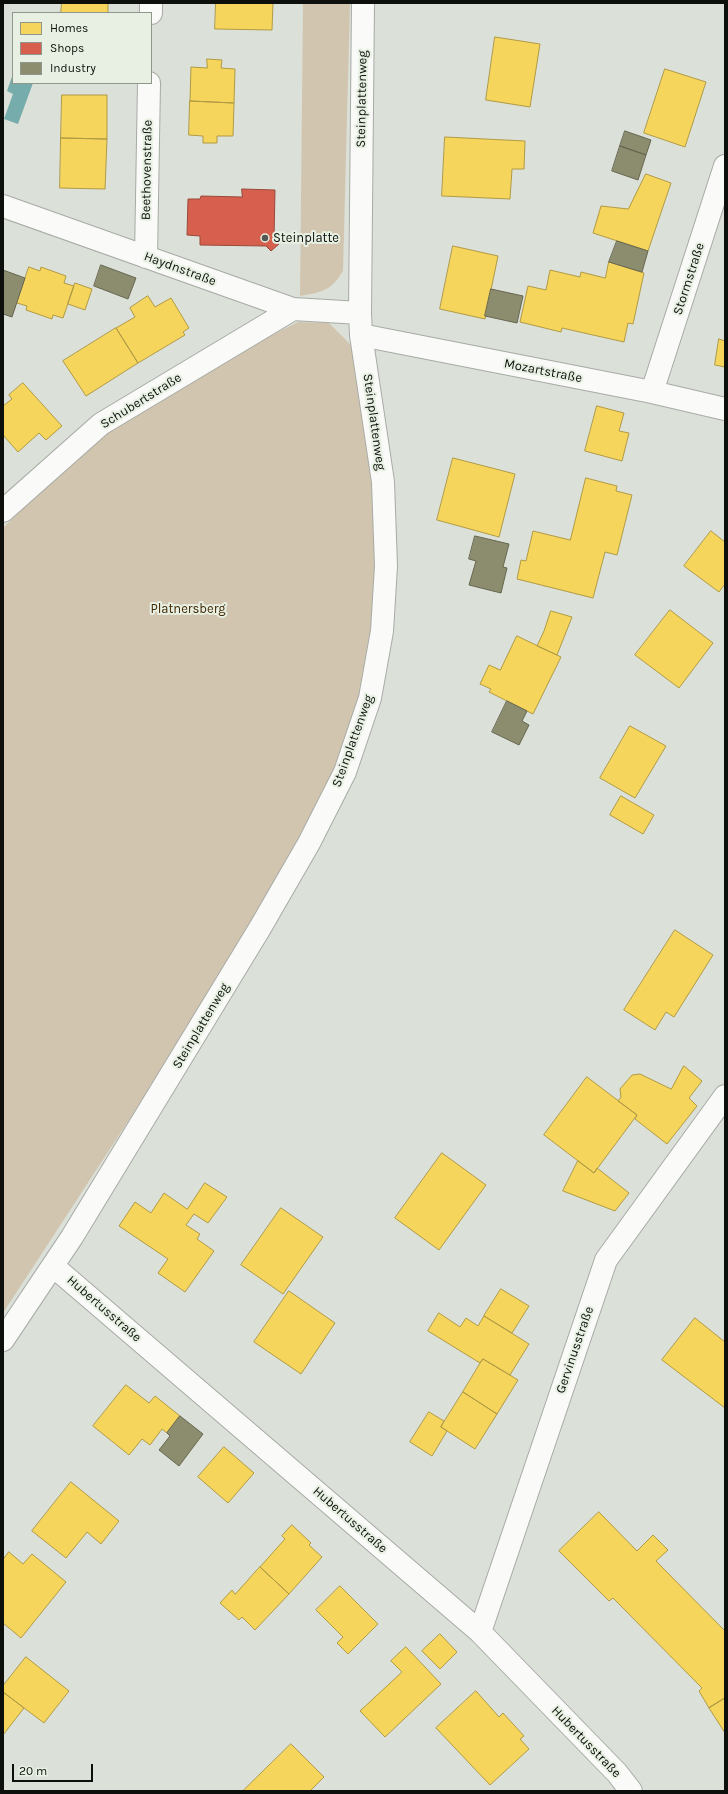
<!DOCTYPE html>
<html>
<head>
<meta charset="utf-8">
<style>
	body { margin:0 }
	#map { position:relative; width:728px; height:1794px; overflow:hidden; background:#dbe0d8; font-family:Karla,sans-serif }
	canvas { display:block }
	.frame { position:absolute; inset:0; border:4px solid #0c0f0b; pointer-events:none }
	.legend { position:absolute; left:12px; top:12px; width:140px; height:72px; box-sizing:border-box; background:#e7f0e2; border:1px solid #8f968c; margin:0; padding:5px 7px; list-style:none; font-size:12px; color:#0c0f0b }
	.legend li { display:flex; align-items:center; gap:8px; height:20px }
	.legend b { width:20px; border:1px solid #8f968c }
	.scale { position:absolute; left:12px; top:1764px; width:81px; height:18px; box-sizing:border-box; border:2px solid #0c0f0b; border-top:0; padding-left:5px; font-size:12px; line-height:14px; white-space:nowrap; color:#0c0f0b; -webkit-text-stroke:3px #e7f0e2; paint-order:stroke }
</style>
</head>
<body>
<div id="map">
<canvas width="728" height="1794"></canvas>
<div class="frame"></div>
<ul class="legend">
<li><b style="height:11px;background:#f6d55c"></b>Homes</li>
<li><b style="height:11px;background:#d6604d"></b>Shops</li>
<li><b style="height:11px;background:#8c8c6e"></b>Industry</li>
</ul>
<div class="scale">20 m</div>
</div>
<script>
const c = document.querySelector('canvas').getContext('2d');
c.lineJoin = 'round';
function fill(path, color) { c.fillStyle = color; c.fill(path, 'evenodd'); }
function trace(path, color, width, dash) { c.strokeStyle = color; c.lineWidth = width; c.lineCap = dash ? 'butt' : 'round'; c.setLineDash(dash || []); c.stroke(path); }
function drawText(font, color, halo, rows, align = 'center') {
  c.font = font + ' Karla,sans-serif'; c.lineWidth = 4; c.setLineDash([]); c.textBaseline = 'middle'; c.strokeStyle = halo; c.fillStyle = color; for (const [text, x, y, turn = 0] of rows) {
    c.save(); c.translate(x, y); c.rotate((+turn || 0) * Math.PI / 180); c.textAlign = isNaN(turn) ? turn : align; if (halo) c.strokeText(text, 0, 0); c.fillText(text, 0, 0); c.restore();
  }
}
const green = new Path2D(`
	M303,3H350L343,271C331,291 322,292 300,296Z
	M298,322L329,323L352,346L378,502V579L370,656L353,722L329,785L240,942L140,1103L3,1313V528L36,495L106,434L270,336Z`);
const water = new Path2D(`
	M13,74V83H33L18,124L4,119L13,94L7,91Z`);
const homes = new Path2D(`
	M62,3H108V13H61Z
	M216,3H273L272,30L215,29Z
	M495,37L540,44L530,107L486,100Z
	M207,59L222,60L221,68L235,69L234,103L190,101L191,67L207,68Z
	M665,69L706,82L685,147L644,133Z
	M62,95H107V139L61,138Z
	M190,101L234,103L233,136H217V143H203V136L189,135Z
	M445,137L525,141L524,169H512L510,199L442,196Z
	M61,138L107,139L105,189L60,188Z
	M646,174L671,183L648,251L593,233L601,206L628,209Z
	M453,246L498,256L485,319L440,309Z
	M609,262L644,273L633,324L628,323L624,342L562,328L561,332L520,322L528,286L546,290L550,270L580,277L581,272L605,278Z
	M29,267L40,271L41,267L66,276L64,283L74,286L63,318L53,315L52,319L26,310L27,306L17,303Z
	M75,283L92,289L85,310L68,304Z
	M148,296L155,307L171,298L189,328L183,332L185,335L138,363L116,328L135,317L130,308Z
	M116,328L138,363L86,396L63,361Z
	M719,339L725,341V367L715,365Z
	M23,383L62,426L46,440L39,433L18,452L3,435V406L12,399L9,395Z
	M597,406L624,413L619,431L629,433L622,461L585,451Z
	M453,458L515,474L499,537L437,520Z
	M586,478L617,486L616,491L632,495L617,555L605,552L593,598L517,579L521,560L526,561L533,531L570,540Z
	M711,531L725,542V584L719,592L684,566Z
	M670,610L713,643L679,688L635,655Z
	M551,611L572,617L557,655L537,646L544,631Z
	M517,636L561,657L533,714L489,692L491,689L480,684L489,665L500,670Z
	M630,726L666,746L635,798L600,778Z
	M621,796L654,815L643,834L610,815Z
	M675,930L713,955L674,1017L666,1012L655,1030L624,1010Z
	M684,1066L702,1081L689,1098L697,1106L667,1144L635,1119L637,1115L618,1101L621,1097L620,1089L632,1075L640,1074L671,1089Z
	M587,1077L637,1115L594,1173L544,1135Z
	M442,1153L486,1185L439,1250L395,1218Z
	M578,1161L594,1173L597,1168L629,1193L615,1211L563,1191Z
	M205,1183L227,1197L208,1223L194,1214L186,1225L200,1234L197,1239L214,1251L185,1292L158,1273L168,1259L119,1226L135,1202L151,1213L164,1193L187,1209Z
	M281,1208L323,1237L283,1294L241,1265Z
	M501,1289L529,1306L512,1333L484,1316Z
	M289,1291L335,1323L301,1374L254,1342Z
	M439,1313L460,1327L466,1318L478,1326L484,1316L529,1344L510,1375L483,1359L480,1363L428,1331Z
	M695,1318L725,1342V1408L662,1360Z
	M483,1359L518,1380L497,1414L463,1392Z
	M126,1385L149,1403L155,1396L180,1416L167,1433L162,1429L150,1445L142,1439L129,1455L93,1426Z
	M463,1392L497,1414L475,1449L441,1427Z
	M429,1412L444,1421L441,1427L447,1431L432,1456L410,1442Z
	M224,1447L254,1473L228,1503L198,1477Z
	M71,1482L119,1521L101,1544L87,1532L66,1558L32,1531Z
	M599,1512L637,1551L653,1535L668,1550L656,1561L725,1631V1698L709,1708L699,1691L702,1688L613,1598L609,1601L559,1551Z
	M292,1525L311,1543L309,1545L322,1557L289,1594L260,1567L285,1539L282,1536Z
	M9,1552L23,1564L32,1554L66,1582L21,1638L3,1623V1560Z
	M260,1567L289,1594L255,1630L242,1617L239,1620L220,1603L232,1590L235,1594Z
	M340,1586L378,1624L348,1654L337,1643L343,1637L316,1610Z
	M440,1634L457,1652L440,1669L422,1651Z
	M406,1647L441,1684L385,1737L360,1711L402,1672L391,1661Z
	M26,1657L69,1691L44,1723L3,1692V1686Z
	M476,1691L499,1717L503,1713L524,1736L520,1739L529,1749L490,1785L436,1728Z
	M3,1692L24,1708L3,1735Z
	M725,1698V1733L709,1708Z
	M291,1744L324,1777L310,1791H243Z`);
const shops = new Path2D(`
	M242,189L275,190L274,239L279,244L271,251L266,246L200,245V236L187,235L188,199H200L201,196L242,197Z`);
const industry = new Path2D(`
	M625,131L651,140L646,155L620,146Z
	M620,146L646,155L638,180L612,171Z
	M617,241L648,251L642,272L609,262Z
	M101,265L136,278L128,299L94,286Z
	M3,270L25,278L12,317L3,314Z
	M491,289L523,296L517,323L485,316Z
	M475,536L509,544L503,567L507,568L501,593L469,585L476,561L469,559Z
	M507,701L527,711L522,721L529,725L519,745L492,732Z
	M180,1416L203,1434L179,1466L159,1450L170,1436L167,1433Z`);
const street = new Path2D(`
	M151,13V3
	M3,206L293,309L360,313
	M146,257L149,83
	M361,335L652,392L725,409
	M652,392L725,166
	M3,511L101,424L293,309
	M53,1266L480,1632L617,1773L631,1791
	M3,1340L72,1237L260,928L309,843L345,772L370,698L382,631L386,566L383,482L361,335L360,313L363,3
	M480,1632L606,1260L725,1096`);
const markers = [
	[265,238,4,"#545853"]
];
const streetNames = [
	["Steinplattenweg",362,99,-89],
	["Beethovenstraße",147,170,-89],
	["Haydnstraße",180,269,20],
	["Stormstraße",689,279,-72],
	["Mozartstraße",543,371,11],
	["Schubertstraße",141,401,-32],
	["Steinplattenweg",374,422,82],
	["Steinplattenweg",353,741,-70],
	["Steinplattenweg",201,1026,-59],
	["Hubertusstraße",104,1309,41],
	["Gervinusstraße",575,1350,-71],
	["Hubertusstraße",350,1520,41],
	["Hubertusstraße",586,1742,46]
];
const poiNames = [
	["Steinplatte",273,238]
];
const parkNames = [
	["Platnersberg",188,609]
];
fill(green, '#d2c5b0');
fill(water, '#76acab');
fill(homes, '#f6d55c');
trace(homes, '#b09a44', 1);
fill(shops, '#d6604d');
trace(shops, '#994839', 1);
fill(industry, '#8c8c6e');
trace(industry, '#666650', 1);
trace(street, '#a7aba5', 24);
trace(street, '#fafaf9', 22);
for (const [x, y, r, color] of markers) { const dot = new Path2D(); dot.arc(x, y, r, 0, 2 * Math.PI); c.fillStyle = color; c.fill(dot); trace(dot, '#e7f0e2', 1.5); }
drawText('13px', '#0c0f0b', '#e7f0e2', streetNames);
drawText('13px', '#0c0f0b', '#e7f0e2', poiNames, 'left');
drawText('13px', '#402601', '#e7f0e2', parkNames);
</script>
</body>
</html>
